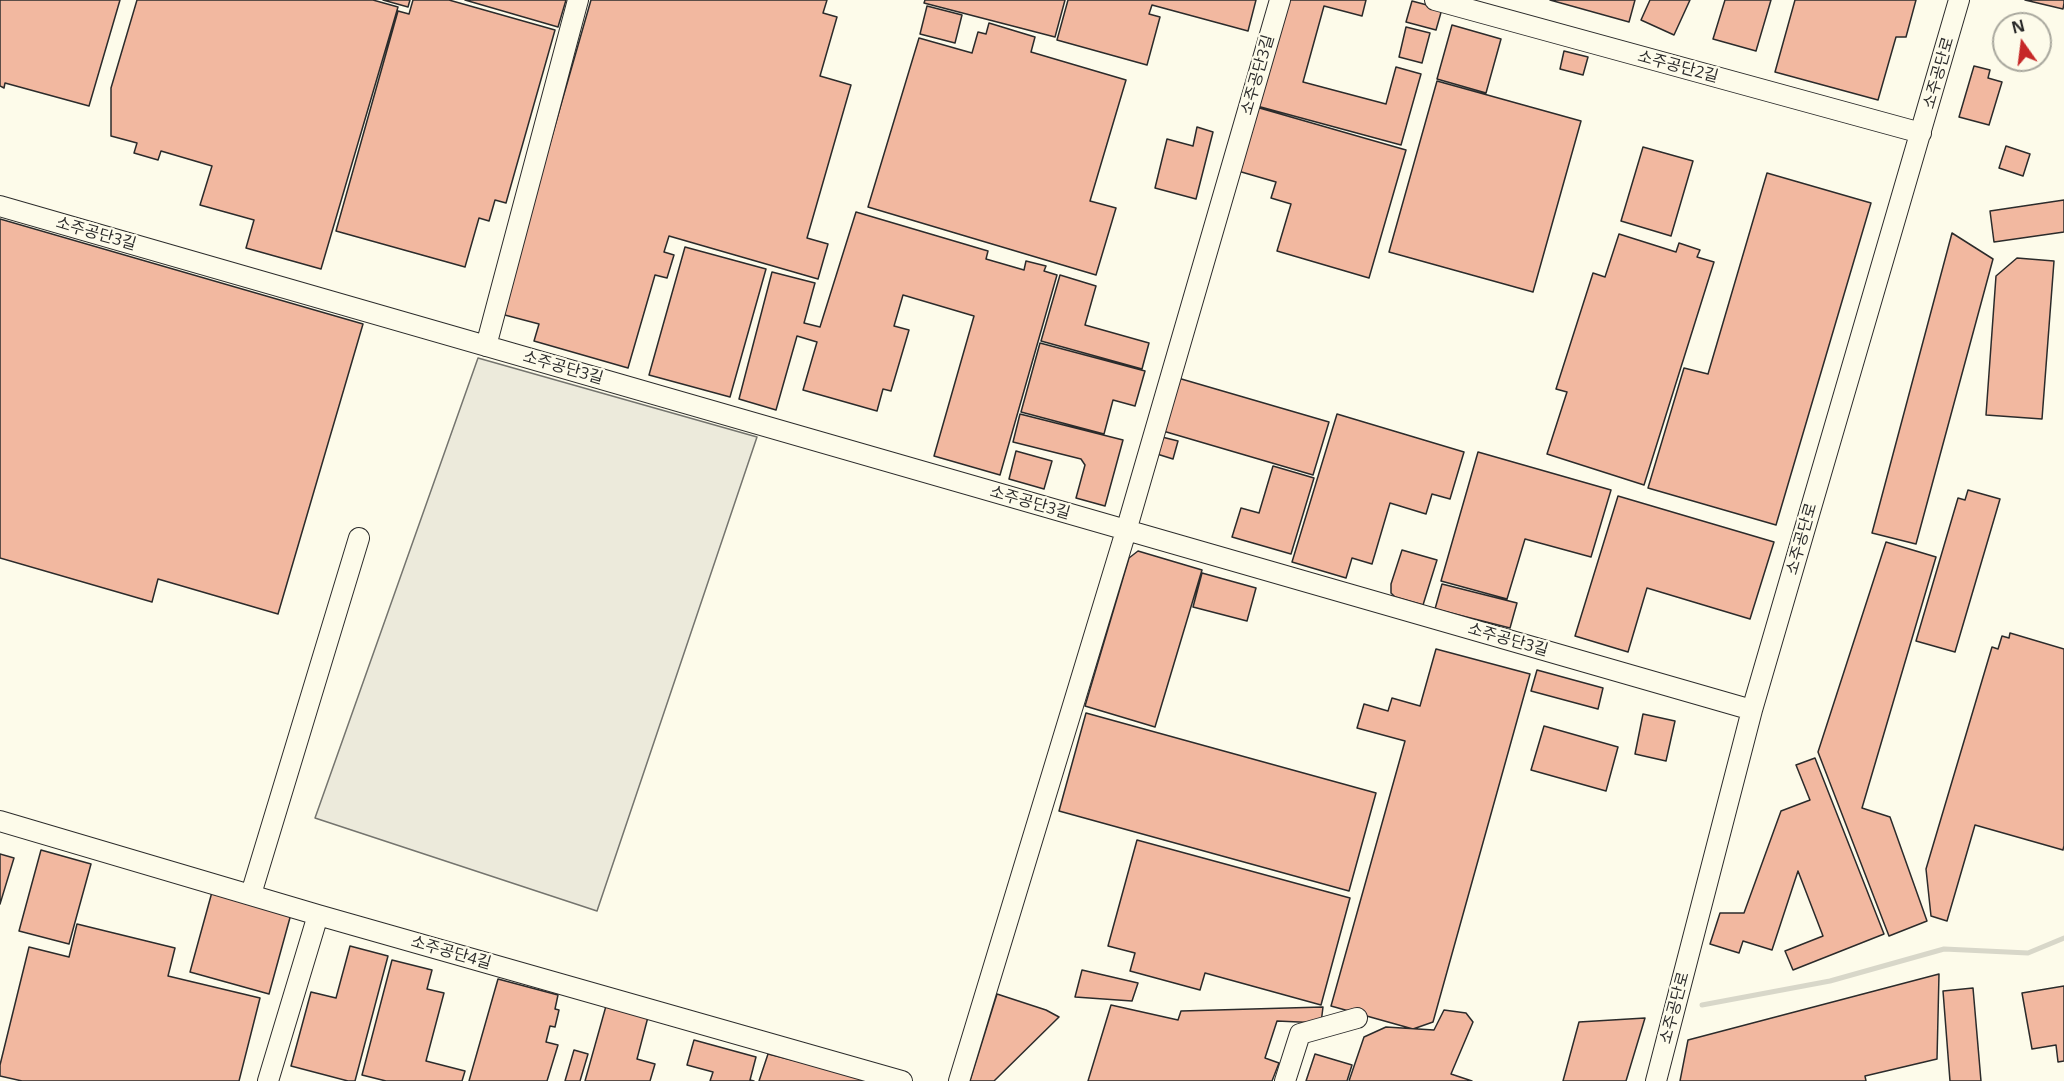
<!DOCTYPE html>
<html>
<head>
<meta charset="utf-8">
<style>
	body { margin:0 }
	#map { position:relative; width:2064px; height:1081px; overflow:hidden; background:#fdfbea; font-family:"Open Sans",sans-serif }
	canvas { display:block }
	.north { position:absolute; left:1992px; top:12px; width:60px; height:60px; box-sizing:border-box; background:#fdfbea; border:2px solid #a9a89e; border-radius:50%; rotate:346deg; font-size:16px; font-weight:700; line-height:24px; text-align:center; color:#2b2b2b }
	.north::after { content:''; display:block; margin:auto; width:21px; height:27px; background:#c62828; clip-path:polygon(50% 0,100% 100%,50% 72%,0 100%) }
</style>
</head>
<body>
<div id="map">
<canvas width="2064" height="1081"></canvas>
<div class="north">N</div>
</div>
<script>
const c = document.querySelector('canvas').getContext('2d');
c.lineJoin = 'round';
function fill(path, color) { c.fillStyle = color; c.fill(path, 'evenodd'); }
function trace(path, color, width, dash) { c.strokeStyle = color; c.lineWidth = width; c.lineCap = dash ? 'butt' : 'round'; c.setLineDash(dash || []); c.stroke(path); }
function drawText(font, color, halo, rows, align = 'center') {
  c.font = font + ' "Open Sans","Noto Sans KR",sans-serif'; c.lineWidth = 4.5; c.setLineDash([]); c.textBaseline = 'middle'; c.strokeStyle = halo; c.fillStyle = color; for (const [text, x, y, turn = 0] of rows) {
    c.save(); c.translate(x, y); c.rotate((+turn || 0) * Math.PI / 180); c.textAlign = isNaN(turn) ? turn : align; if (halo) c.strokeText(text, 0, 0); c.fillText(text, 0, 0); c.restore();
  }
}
const parking = new Path2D(`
	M478,358L757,437L597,911L315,818Z`);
const stream = new Path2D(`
	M1702,1005L1830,981L1944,949L2028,953L2064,938`);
const building = new Path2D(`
	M0,0H120L89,106L5,83L4,88L0,86Z
	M137,0H373L398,7L321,269L246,248L254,220L200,205L212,166L161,151L158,160L134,153L137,143L111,136V88Z
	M383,0H410L408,7Z
	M413,0H449L555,30L506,203L495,200L489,221L479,218L465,267L336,231L398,11L409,14Z
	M465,0H566L558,27Z
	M591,0H827L823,13L837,17L820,76L851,85L807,238L828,244L818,279L669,236L664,252L674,255L667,278L655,275L628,368L534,341L539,324L501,314Z
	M925,0H1065L1055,37L924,3Z
	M1068,0H1256L1248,31L1152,5L1149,14L1160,17L1147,65L1057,40Z
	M1287,0H1366L1362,16L1324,6L1303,82L1386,104L1396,67L1421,74L1401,145L1257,106Z
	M1550,0H1635L1629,22Z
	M1650,0H1690L1674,35L1641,20Z
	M1725,0H1771L1756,51L1713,39Z
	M1795,0H1916L1906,37H1896L1878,100L1775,72Z
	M2025,0H2064V3L2063,9Z
	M1412,1L1442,9L1436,30L1406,22Z
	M927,6L962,15L955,43L920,34Z
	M989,23L1035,37L1031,52L1126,80L1090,201L1116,208L1096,275L868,207L919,38L972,53L978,32L986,34Z
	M1452,25L1501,39L1486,93L1437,79Z
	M1406,27L1430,33L1422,63L1399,57Z
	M1564,51L1588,57L1583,75L1560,69Z
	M1974,66L1990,70L1988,78L2002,82L1989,125L1959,117Z
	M1437,81L1581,121L1533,292L1389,252Z
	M1256,107L1406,150L1369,278L1277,251L1291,204L1271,198L1276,182L1238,171Z
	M1197,127L1213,132L1196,199L1155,188L1167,139L1193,146Z
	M2006,146L2030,154L2023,176L1999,168Z
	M1643,147L1693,161L1671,236L1621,221Z
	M1767,173L1871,203L1776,525L1648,488L1684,368L1708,374Z
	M2064,200V232L1994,242L1990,211Z
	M856,212L988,251L986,259L1024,270L1026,261L1046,266L1044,271L1057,275L1000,475L934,456L974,316L903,295L894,326L909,330L891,391L883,389L877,411L803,390L817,342L797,336L776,410L739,399L772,272L815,283L804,323L820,327Z
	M0,219L363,324L278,614L158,579L152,602L0,558Z
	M1952,233L1993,259L1916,544L1872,533Z
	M1619,234L1676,252L1679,243L1700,250L1697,257L1714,262L1644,485L1547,454L1567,392L1556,389L1593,273L1605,277Z
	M685,247L766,269L730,397L649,375Z
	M2017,258L2054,261L2042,419L1986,415L1996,276Z
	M1060,275L1096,286L1085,325L1149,343L1142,369L1041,341Z
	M1040,343L1145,371L1135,406L1113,400L1104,434L1021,412Z
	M1178,378L1329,422L1313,475L1163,431Z
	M1020,414L1123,440L1105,506L1076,498L1085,465L1081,459L1013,442Z
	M1337,414L1464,452L1450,499L1432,494L1426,514L1390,503L1372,564L1352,558L1346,578L1292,562Z
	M1162,437L1178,441L1173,459L1157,454Z
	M1016,451L1052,461L1044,489L1009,479Z
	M1478,452L1611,490L1591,557L1525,539L1507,599L1441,581Z
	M1273,466L1314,478L1291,554L1232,537L1241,508L1259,513Z
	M1968,490L2000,499L1955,652L1916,641L1958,498L1965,500Z
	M1618,496L1774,542L1750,619L1647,588L1628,652L1575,636Z
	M1886,542L1936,557L1862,808L1890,817L1927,921L1889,936L1818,752Z
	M1402,550L1437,560L1423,605L1395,597L1391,593V584Z
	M1138,551L1202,570L1155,727L1085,706L1129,558Z
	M1202,573L1256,588L1247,621L1193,607Z
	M1442,584L1517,603L1510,628L1435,609Z
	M2010,633L2064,649V846L2063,850L1975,825L1947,921L1931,916L1926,869L1992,647L1998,649L2002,636L2009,638Z
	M1436,649L1530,674L1433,1022L1413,1029L1331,1006L1405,741L1357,728L1364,704L1388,711L1392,698L1420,706Z
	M1537,670L1603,688L1598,709L1531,691Z
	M1086,713L1376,793L1349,891L1059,811Z
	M1643,714L1675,721L1666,761L1635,754Z
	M1544,726L1618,747L1606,791L1531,770Z
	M1815,758L1884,934L1793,970L1785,951L1823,936L1798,871L1772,950L1743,941L1739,953L1710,944L1720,913H1744L1781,811L1810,800L1796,765Z
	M1137,840L1350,898L1321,1005L1205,973L1200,990L1130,971L1135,953L1108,946Z
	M41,850L91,864L69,944L19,931Z
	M0,854L14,858L0,904Z
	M212,892L291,914L269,994L190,972Z
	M77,924L175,948L168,976L260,998L239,1081H22L0,1076V1065L29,947L69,957Z
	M350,946L388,956L355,1081H348L291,1066L311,992L336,998Z
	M392,960L432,970L427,989L444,993L426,1061L465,1071L462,1081H386L362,1075Z
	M1082,970L1138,983L1132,1001L1075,997Z
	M1939,974L1937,1059L1865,1076L1866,1081H1680L1688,1040Z
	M498,979L558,995L555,1009L559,1010L555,1027L550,1026L546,1042L558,1045L547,1081H469Z
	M2064,986V1061L2058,1062L2056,1045L2032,1049L2022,993Z
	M1973,988L1981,1081H1950L1943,991Z
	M997,994L1046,1010L1059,1017L994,1081H970Z
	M1111,1005L1178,1020L1181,1011L1323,1007L1321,1023L1277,1021L1265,1058L1279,1063L1272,1081H1088Z
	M606,1006L648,1017L637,1059L655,1064L650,1081H585Z
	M1444,1010L1466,1013L1473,1022L1451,1074L1472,1081H1349L1364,1037L1386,1027L1434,1030Z
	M1645,1018L1626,1081H1563L1579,1022Z
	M694,1040L756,1057L750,1080L754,1081H710L713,1072L687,1065Z
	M574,1050L588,1054L580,1081H565Z
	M768,1054L877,1081H759Z
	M1315,1054L1352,1065L1347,1081H1306Z`);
const minor = new Path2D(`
	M1435,0L1921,133
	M0,206L1752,710
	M486,346L578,0
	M0,821L318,915L902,1081
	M251,894L359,538
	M268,1081L318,915
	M959,1081L1126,531L1280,0
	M1285,1081L1300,1034L1357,1018
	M1656,1081L1752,710L1959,0`);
const streetNames = [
	["소주공단2길",1678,67,15],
	["소주공단로",1939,73,-74],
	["소주공단3길",1258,75,-74],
	["소주공단3길",96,234,16],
	["소주공단3길",563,368,16],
	["소주공단3길",1030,503,16],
	["소주공단로",1802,539,-74],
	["소주공단3길",1508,640,16],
	["소주공단4길",451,953,16],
	["소주공단로",1675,1008,-75]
];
fill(parking, '#eceadb');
trace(parking, '#74746e', 1.5);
trace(stream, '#d8d7c9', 5);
fill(building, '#f2b8a0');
trace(building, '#2b2b2b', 1.5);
trace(minor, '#2b2b2b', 22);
trace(minor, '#fdfbea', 20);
drawText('16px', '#2b2b2b', '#fdfbea', streetNames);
</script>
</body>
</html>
